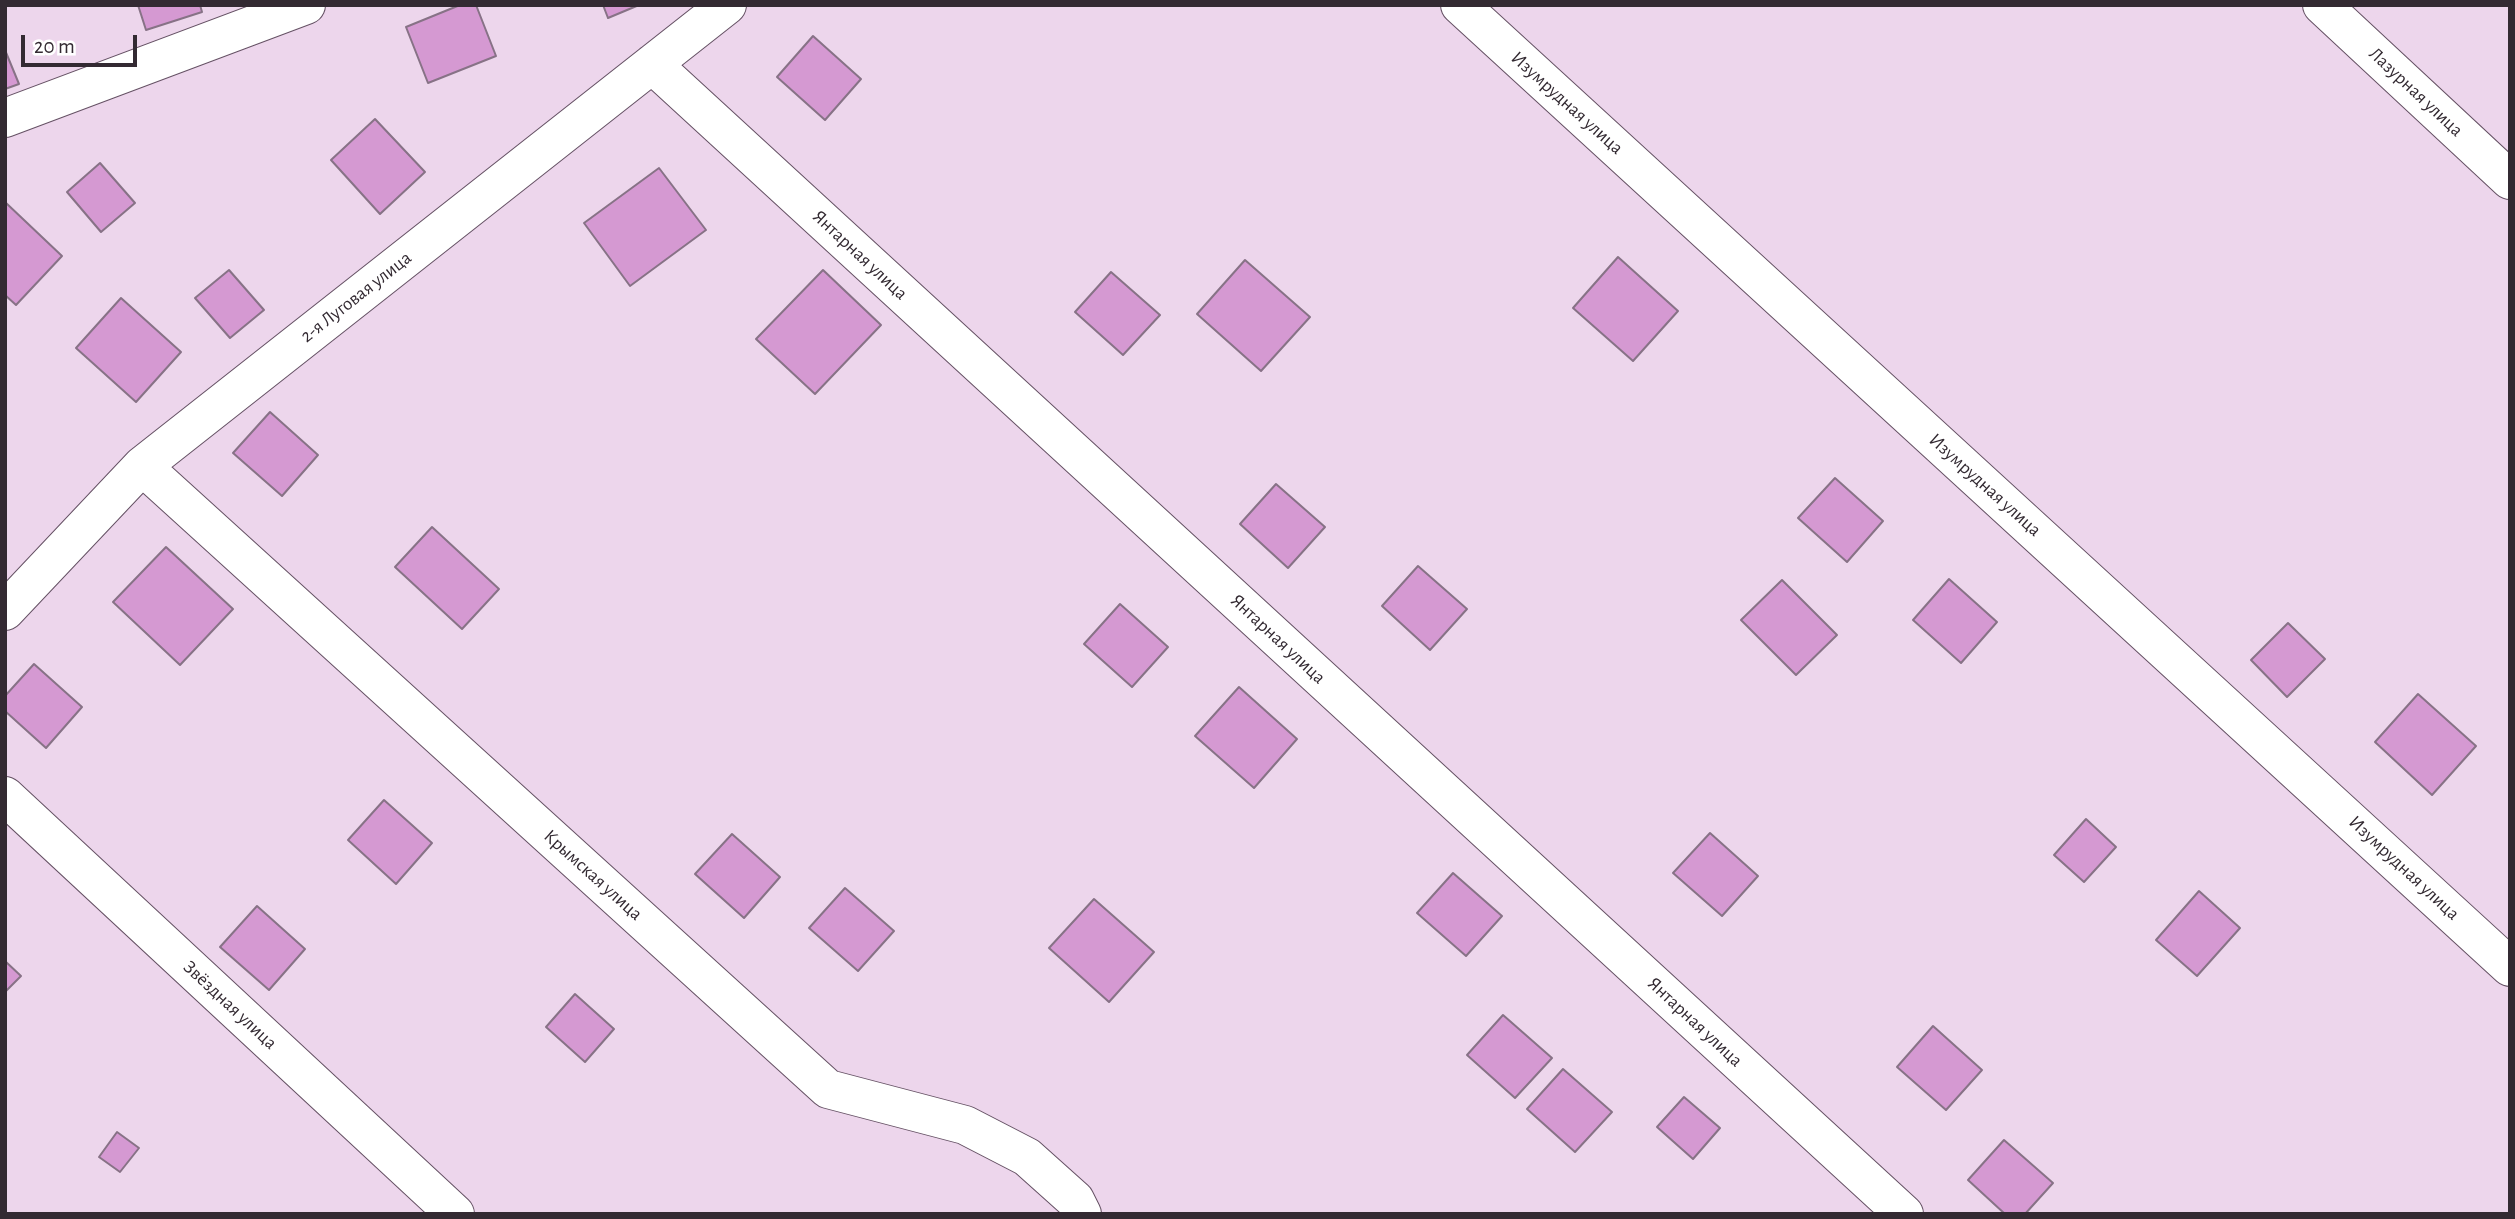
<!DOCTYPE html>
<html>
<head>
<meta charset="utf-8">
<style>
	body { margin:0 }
	#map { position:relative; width:2515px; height:1219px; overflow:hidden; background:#edd6ec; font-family:"Alegreya Sans",sans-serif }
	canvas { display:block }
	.frame { position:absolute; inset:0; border:7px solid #332a32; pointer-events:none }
	.scale { position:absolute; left:21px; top:35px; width:116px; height:32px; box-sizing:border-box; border:4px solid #332a32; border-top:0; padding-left:9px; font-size:21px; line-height:24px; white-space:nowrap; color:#332a32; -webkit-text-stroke:5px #fff; paint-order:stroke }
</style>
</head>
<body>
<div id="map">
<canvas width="2515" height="1219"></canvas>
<div class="frame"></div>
<div class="scale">20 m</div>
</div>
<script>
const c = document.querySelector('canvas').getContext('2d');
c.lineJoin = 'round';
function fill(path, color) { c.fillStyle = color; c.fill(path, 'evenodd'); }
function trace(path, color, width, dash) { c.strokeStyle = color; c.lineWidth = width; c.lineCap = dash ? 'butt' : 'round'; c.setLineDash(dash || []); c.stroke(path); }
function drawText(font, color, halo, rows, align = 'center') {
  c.font = font + ' "Alegreya Sans",sans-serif'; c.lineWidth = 5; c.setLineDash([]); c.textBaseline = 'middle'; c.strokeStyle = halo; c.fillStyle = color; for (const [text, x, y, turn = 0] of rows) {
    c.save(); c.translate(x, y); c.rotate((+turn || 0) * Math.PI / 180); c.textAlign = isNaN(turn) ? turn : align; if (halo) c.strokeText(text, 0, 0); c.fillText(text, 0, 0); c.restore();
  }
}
const building = new Path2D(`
	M138,5H200L202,12L146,30Z
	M460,5H476L496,56L428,83L406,27Z
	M603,5H639L608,18Z
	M813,36L861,79L825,120L777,77Z
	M5,50L19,84L5,89Z
	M375,119L425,172L380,214L331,160Z
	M100,163L135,203L101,232L67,192Z
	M659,168L706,230L630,286L584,223Z
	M5,202L62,256L16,305L5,295Z
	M1618,257L1678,311L1633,361L1573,308Z
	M1245,260L1310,317L1261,371L1197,314Z
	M229,270L264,310L230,338L195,298Z
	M823,270L881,325L815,394L756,339Z
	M1111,272L1160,315L1123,355L1075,312Z
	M121,298L181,352L136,402L76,348Z
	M270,412L318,455L282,496L233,453Z
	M1835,478L1883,521L1847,562L1798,518Z
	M1276,484L1325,527L1288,568L1240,524Z
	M432,527L499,589L462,629L395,567Z
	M166,547L233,609L180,665L113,602Z
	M1418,566L1467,609L1430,650L1382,606Z
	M1949,579L1997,622L1961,663L1913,620Z
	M1782,580L1837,635L1796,675L1741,620Z
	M1120,604L1168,647L1132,687L1084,644Z
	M2288,623L2325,659L2287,697L2251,660Z
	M34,664L82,707L46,748L5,711V696Z
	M1239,687L1297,739L1254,788L1195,736Z
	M2418,694L2476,746L2432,795L2375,742Z
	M384,800L432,843L396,884L348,840Z
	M2086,819L2116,847L2084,882L2054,855Z
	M1710,833L1758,876L1722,916L1673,873Z
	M732,834L780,877L744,918L695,874Z
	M1453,873L1502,916L1466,956L1417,913Z
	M845,888L894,931L858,971L809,928Z
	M2199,891L2240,928L2197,976L2156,940Z
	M1094,899L1154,952L1109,1002L1049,948Z
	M257,906L305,949L269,990L220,947Z
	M5,961L21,976L5,992Z
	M575,994L614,1029L585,1062L546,1027Z
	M1503,1015L1552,1058L1515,1098L1467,1055Z
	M1933,1026L1982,1070L1946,1110L1897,1067Z
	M1563,1069L1612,1112L1575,1152L1527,1109Z
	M1684,1097L1720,1128L1693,1159L1657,1127Z
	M117,1132L139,1148L120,1172L99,1157Z
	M2004,1140L2053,1183L2025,1214H2005L1968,1180Z`);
const minor = new Path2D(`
	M1460,5L2510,967
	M2322,5L2510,180
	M652,64L1904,1214
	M5,118L306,5
	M142,466L828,1089L965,1125L1027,1157L1075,1200L1082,1214
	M5,611L142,466L727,5
	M5,796L455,1214`);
const streetNames = [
	["Лазурная улица",2416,92,43],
	["Изумрудная улица",1567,103,42],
	["Янтарная улица",860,255,43],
	["2-я Луговая улица",356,297,-38],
	["Изумрудная улица",1985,485,42],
	["Янтарная улица",1278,639,43],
	["Изумрудная улица",2404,868,43],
	["Крымская улица",593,875,42],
	["Звёздная улица",230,1005,43],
	["Янтарная улица",1695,1022,43]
];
fill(building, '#d599d2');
trace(building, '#877286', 2);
trace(minor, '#655164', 40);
trace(minor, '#fff', 38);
drawText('19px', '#332a32', '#fff', streetNames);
</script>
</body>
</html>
